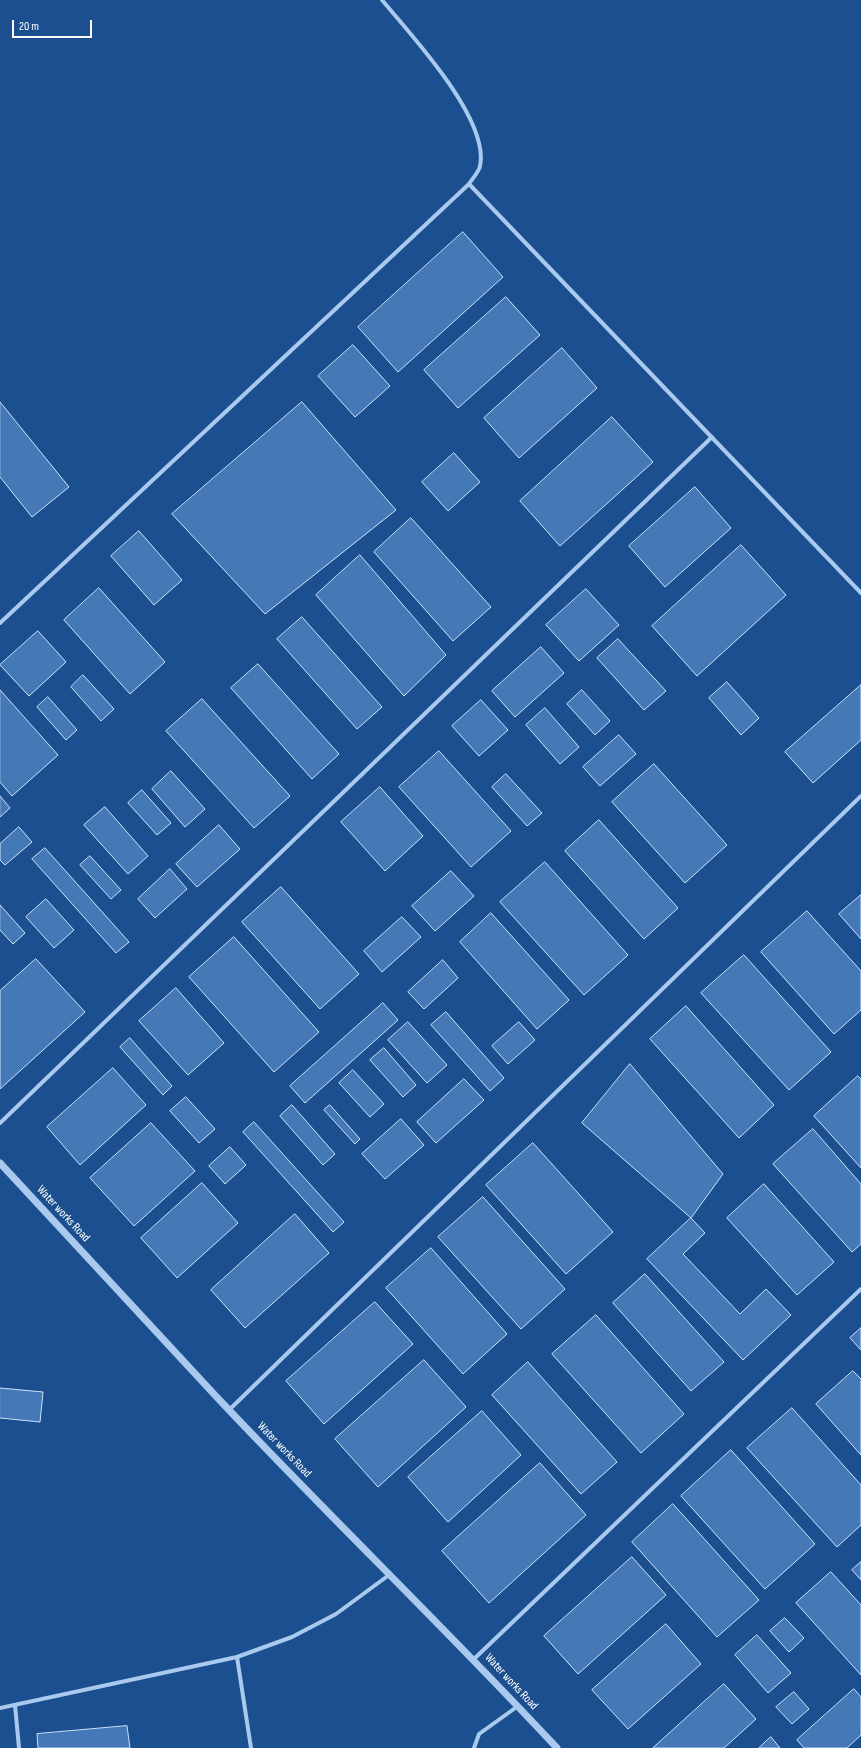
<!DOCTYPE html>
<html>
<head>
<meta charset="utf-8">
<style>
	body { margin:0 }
	#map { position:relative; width:861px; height:1748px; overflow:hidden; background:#1b4f8f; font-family:"Sofia Sans Condensed",sans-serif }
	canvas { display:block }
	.scale { position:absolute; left:12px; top:20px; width:80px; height:18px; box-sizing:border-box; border:2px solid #fff; border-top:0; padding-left:5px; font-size:12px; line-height:14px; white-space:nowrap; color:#fff; -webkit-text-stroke:3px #1b4f8f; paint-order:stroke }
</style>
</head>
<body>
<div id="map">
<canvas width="861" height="1748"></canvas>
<div class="scale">20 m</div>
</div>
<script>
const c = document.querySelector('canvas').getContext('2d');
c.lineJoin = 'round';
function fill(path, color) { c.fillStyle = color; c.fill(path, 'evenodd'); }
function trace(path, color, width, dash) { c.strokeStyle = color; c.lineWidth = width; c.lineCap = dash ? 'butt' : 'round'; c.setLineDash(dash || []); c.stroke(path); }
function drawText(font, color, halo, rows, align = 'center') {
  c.font = font + ' "Sofia Sans Condensed",sans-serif'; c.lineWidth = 3; c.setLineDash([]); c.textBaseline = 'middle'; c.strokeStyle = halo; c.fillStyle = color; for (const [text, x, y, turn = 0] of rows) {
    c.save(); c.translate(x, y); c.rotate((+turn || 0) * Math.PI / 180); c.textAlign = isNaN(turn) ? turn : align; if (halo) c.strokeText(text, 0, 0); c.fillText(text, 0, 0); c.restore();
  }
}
const building = new Path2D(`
	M463,232L503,277L398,372L358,327Z
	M506,297L540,335L458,408L424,370Z
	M353,345L390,386L355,417L318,376Z
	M562,348L597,388L519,458L484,418Z
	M0,402L69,487L32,517L0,477Z
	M302,402L396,510L265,614L172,514Z
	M612,417L653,462L560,546L520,501Z
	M454,453L480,482L448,511L422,482Z
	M695,487L731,528L665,587L629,546Z
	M411,518L491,607L453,641L374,552Z
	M139,531L182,580L154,605L111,556Z
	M741,545L786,595L697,676L652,626Z
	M360,555L446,655L404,696L316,595Z
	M99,588L165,662L130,694L64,620Z
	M586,589L619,625L579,661L546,625Z
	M302,617L382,707L357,729L277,639Z
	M38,631L66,662L29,696L0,665Z
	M618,639L666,691L644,710L597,658Z
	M541,647L564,673L515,717L492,691Z
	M258,664L339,754L312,779L231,688Z
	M83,675L114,709L101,721L71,687Z
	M727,682L759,718L741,735L709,698Z
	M861,685V740L813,783L785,752Z
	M0,690L58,755L12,796L0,782Z
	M582,690L610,721L595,735L567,704Z
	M48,697L77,730L66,740L37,707Z
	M202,699L290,796L254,828L166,731Z
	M481,700L508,730L479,756L452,726Z
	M545,708L579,747L560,764L526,725Z
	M619,735L636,754L600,786L583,767Z
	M439,751L511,831L471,867L399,787Z
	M654,764L727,845L685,883L612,802Z
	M171,771L205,809L185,827L152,789Z
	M506,774L542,813L527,826L492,787Z
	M380,787L423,836L385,871L341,822Z
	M142,790L171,823L157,835L128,803Z
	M0,796L10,808L0,817Z
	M105,807L148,856L128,874L84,825Z
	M599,820L678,908L644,939L565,851Z
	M219,825L240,849L197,887L176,864Z
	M19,827L32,842L5,865L0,860V844Z
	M45,848L129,942L116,953L32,859Z
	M90,856L121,890L111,899L80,865Z
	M545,862L628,955L584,995L500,902Z
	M170,869L187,889L155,918L138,899Z
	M451,871L474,896L435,931L412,906Z
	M281,887L359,974L320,1009L242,922Z
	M861,895V939L839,914Z
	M46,899L74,930L54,948L26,917Z
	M0,905L25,933L13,944L0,930Z
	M807,911L861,971V1010L834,1034L761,952Z
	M491,913L569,1000L537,1029L460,942Z
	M402,917L421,937L382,972L364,951Z
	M234,937L319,1032L274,1072L189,977Z
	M744,955L831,1052L789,1090L701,993Z
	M36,959L85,1012L0,1089V991Z
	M443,960L458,978L424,1009L408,992Z
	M176,988L224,1043L188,1075L139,1021Z
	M383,1003L398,1020L305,1103L290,1086Z
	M686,1006L774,1105L739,1138L650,1039Z
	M446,1012L504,1078L490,1091L431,1025Z
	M408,1022L447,1065L427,1083L388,1040Z
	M519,1022L535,1040L508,1064L492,1046Z
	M130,1038L172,1086L163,1095L120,1047Z
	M384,1048L416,1085L403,1097L370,1060Z
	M630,1064L723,1174L691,1218L582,1123Z
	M113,1068L146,1105L80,1165L47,1127Z
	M353,1070L384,1104L370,1117L339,1083Z
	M858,1076L861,1079V1168L814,1116Z
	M464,1079L484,1100L436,1143L417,1122Z
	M186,1097L215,1129L199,1143L170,1111Z
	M292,1105L335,1154L323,1165L280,1116Z
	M330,1105L360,1139L355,1144L324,1110Z
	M401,1119L424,1145L385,1179L362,1154Z
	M254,1122L344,1222L333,1232L243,1132Z
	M151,1123L195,1171L134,1226L90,1178Z
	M813,1129L861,1184V1244L852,1252L773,1164Z
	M533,1143L613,1232L566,1274L486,1185Z
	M230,1147L246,1165L225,1184L209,1166Z
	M202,1183L238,1223L177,1278L141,1238Z
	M764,1184L834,1262L797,1295L727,1218Z
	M483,1197L565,1289L521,1329L438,1237Z
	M295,1214L329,1253L245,1328L211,1290Z
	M691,1218L705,1233L683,1254L740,1314L766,1289L791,1315L743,1360L647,1259Z
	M431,1248L507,1334L463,1374L386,1288Z
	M645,1274L724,1362L691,1391L613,1303Z
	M375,1302L413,1344L324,1424L286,1381Z
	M596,1315L684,1414L641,1453L552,1354Z
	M861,1328V1350L850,1338Z
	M424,1360L466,1407L378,1487L335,1439Z
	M528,1362L617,1462L581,1494L492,1395Z
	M853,1371L861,1379V1455L816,1404Z
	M0,1388L43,1392L40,1422L0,1418Z
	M792,1408L861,1485V1525L837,1547L747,1448Z
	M482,1411L521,1455L448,1522L408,1477Z
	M731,1450L815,1544L765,1589L681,1496Z
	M540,1463L586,1515L489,1603L442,1551Z
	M673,1504L759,1600L717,1637L632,1542Z
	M632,1557L666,1595L578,1674L544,1636Z
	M861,1562V1580L852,1570Z
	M831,1572L861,1605V1675L796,1603Z
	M785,1618L804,1638L789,1652L770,1631Z
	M666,1624L701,1664L628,1729L592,1690Z
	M757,1635L791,1673L768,1693L735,1655Z
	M724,1684L756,1719L724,1748H653Z
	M854,1689L861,1697V1735L847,1748H804L797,1740Z
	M794,1692L809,1709L792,1724L776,1707Z
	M127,1726L130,1748H38L37,1734Z
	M771,1737L780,1748H759Z`);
const minor = new Path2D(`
	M469,184L861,593
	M0,623L469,184C472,179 479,172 480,166C490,119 411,35 382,0
	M0,1123L712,437
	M229,1410L861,796
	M237,1657L251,1748
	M474,1659L861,1289
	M15,1705L19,1748
	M0,1708L237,1657L292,1637L336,1614L389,1575
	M474,1748L479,1734L518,1706`);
const tertiary = new Path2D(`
	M0,1163C76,1245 152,1328 229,1410C337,1524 450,1633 557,1748`);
const streetNames = [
	["Water works Road",63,1214,47],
	["Water works Road",284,1450,46],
	["Water works Road",511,1682,47]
];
fill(building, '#4478b7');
trace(building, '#cfe3fa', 1);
trace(minor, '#a9c9ee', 4);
trace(tertiary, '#a9c9ee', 7);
drawText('12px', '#fff', '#1b4f8f', streetNames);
</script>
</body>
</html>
